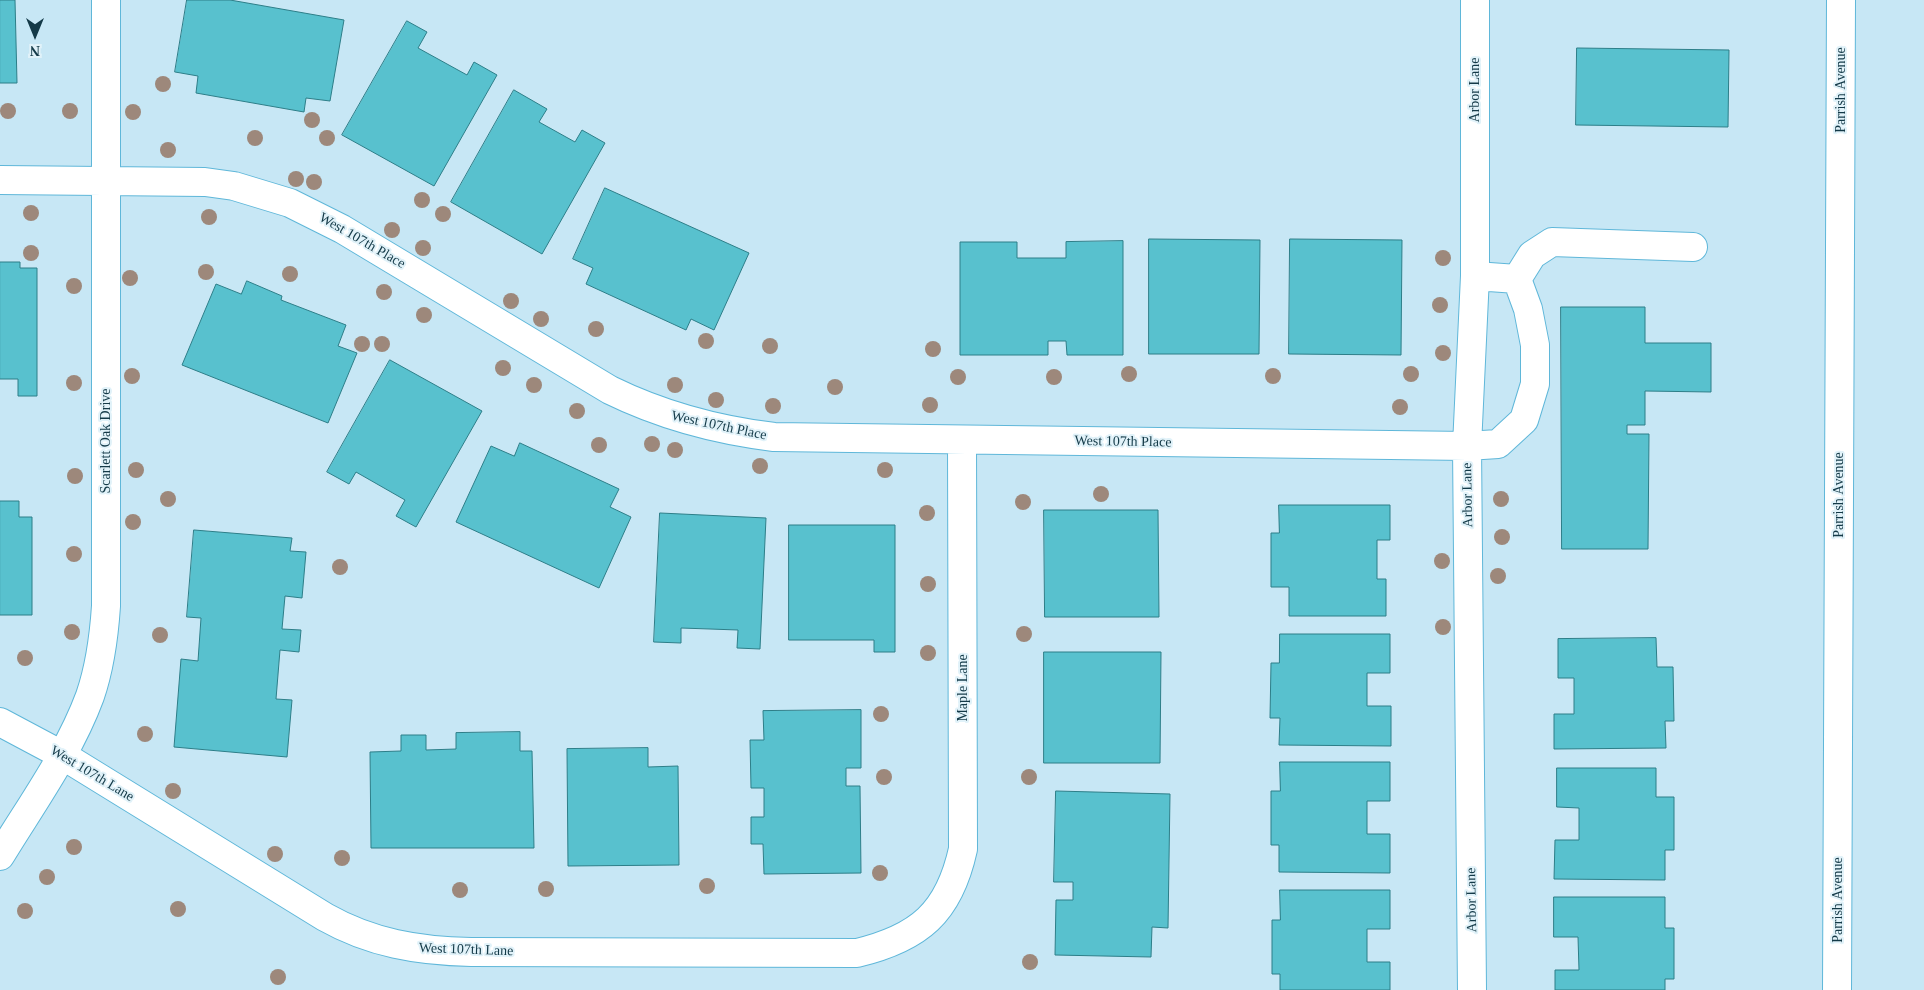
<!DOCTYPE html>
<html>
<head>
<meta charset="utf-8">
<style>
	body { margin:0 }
	#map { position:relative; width:1924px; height:990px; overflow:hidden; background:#c7e7f5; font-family:"Times New Roman",serif }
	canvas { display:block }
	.north { position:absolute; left:10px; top:10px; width:50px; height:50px; -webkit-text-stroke:4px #e1f2f9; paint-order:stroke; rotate:180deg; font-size:14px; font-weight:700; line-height:20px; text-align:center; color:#143a48 }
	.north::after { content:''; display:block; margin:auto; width:18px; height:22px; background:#143a48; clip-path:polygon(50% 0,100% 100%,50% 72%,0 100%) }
</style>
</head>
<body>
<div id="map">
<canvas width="1924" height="990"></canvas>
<div class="north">N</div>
</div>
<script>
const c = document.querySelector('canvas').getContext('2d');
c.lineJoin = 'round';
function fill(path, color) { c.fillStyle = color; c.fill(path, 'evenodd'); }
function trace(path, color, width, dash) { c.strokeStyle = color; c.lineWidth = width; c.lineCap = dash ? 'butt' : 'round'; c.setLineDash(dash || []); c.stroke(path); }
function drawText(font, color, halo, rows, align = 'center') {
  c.font = font + ' "Times New Roman",serif'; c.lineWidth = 4; c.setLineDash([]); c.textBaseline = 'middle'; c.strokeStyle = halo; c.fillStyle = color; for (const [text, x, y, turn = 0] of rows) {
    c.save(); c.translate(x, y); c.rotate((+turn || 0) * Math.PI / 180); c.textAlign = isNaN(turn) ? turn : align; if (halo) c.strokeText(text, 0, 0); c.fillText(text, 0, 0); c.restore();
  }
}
const building = new Path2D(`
	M0,0H15L17,83H0Z
	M187,0H230L344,20L330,101L306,98L304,112L196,93L198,76L175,72Z
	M407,21L427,32L418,48L467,75L474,62L497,75L434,186L342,135Z
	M1577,48L1729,50L1728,127L1576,125Z
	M514,90L547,109L539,122L575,142L582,130L605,143L542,254L451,202Z
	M605,188L749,253L714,330L691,319L686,330L586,284L593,268L573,259Z
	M1149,239L1260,240L1259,354H1149Z
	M1290,239L1402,240L1401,355L1289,354Z
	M1123,241V355H1067L1066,341H1048V355H960V242H1017V258H1066V242Z
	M0,262H20V268H37V396H18V379H0Z
	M247,281L282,296L281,300L346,325L338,346L357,353L328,423L182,365L216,284L241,294Z
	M1561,307H1645V343H1711V392L1645,391V425H1627V434H1649L1648,549H1562Z
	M390,360L482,411L416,527L396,516L405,500L356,472L349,484L327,472Z
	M520,443L619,489L610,507L631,517L599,588L456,522L491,446L514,456Z
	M0,501H19V517H32V615H0Z
	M1279,505H1390V540H1377V579H1386V616H1289V587H1271V533H1279Z
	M1044,510H1158L1159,617H1045Z
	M660,513L766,518L760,649L737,648L738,630L681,628V643L654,642Z
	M789,525H895V652H874V640H789Z
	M194,530L292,538L290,551L306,552L302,598L285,596L282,629L301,630L299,652L280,650L276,699L292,700L287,757L174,747L181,659L198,661L201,618L187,617Z
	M1280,634H1390V673H1367V706H1391V746L1279,745L1280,718H1270L1271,663H1279Z
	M1656,638L1657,667H1673L1674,721H1665L1666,748L1554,749V714H1574V678H1558V639Z
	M1044,652H1161L1160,763H1044Z
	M861,710V768H846V786H860L861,873L764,874L763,844H751V817H764V788H751L750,740H764L763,711Z
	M520,732V751H532L534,848H371L370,752L401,751V735H426V750L456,749V733Z
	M648,748V767L678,766L679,865L568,866L567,749Z
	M1280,762H1390V801H1367V834H1390V873L1279,872V845H1271V791H1280Z
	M1557,768H1656V797H1674V850H1665V880L1554,879L1555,840H1579V808L1557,807Z
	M1056,791L1170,794L1168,928L1152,927L1151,957L1055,955L1056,900H1073V882H1054Z
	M1280,890H1390V929H1367V962H1390V990H1280V974H1272V920H1280Z
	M1554,897H1665V928H1674V979H1665V990H1555V970H1579L1578,937H1554Z`);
const minor = new Path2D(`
	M0,180L205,182L234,186L290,203L342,229L610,390C663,416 716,430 774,437L1467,446L1498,444L1524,420L1535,384V345L1528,309L1517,279L1475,276
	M1517,279L1532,255L1552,242L1693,247
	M0,722L62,755L325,917C371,943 418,951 471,952L857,953C919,938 949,913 963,849L962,441
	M0,856C31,805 69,753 90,696C100,667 104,636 106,606V0
	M1472,990L1467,446L1475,276V0
	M1837,990L1841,0`);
const trees = [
	[163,84],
	[8,111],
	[70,111],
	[133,112],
	[312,120],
	[255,138],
	[327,138],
	[168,150],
	[296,179],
	[314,182],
	[422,200],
	[31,213],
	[443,214],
	[209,217],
	[392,230],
	[423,248],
	[31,253],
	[1443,258],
	[206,272],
	[290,274],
	[130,278],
	[74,286],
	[384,292],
	[511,301],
	[1440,305],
	[424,315],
	[541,319],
	[596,329],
	[706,341],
	[362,344],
	[382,344],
	[770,346],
	[933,349],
	[1443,353],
	[503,368],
	[1129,374],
	[1411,374],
	[132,376],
	[1273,376],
	[958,377],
	[1054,377],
	[74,383],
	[534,385],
	[675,385],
	[835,387],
	[716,400],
	[930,405],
	[773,406],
	[1400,407],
	[577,411],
	[652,444],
	[599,445],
	[675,450],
	[760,466],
	[136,470],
	[885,470],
	[75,476],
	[1101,494],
	[168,499],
	[1501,499],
	[1023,502],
	[927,513],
	[133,522],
	[1502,537],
	[74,554],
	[1442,561],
	[340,567],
	[1498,576],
	[928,584],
	[1443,627],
	[72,632],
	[1024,634],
	[160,635],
	[928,653],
	[25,658],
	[881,714],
	[145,734],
	[884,777],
	[1029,777],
	[173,791],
	[74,847],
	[275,854],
	[342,858],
	[880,873],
	[47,877],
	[707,886],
	[546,889],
	[460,890],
	[178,909],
	[25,911],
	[1030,962],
	[278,977]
];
const streetNames = [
	["Arbor Lane",1475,90,-90],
	["Parrish Avenue",1841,90,-90],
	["West 107th Place",362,241,30],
	["West 107th Place",719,426,12],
	["Scarlett Oak Drive",106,441,-90],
	["West 107th Place",1123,442,1],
	["Arbor Lane",1468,495,-91],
	["Parrish Avenue",1839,495,-90],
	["Maple Lane",963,688,-90],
	["West 107th Lane",92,774,31],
	["Arbor Lane",1472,900,-91],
	["Parrish Avenue",1838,900,-90],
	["West 107th Lane",466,950,2]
];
fill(building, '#58c1ce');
trace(building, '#2d7e88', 1);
trace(minor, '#5fb7d9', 30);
trace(minor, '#fff', 28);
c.fillStyle = '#9d887b';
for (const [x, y] of trees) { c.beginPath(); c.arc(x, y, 8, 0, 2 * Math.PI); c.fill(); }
drawText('14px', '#143a48', '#e1f2f9', streetNames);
</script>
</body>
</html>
